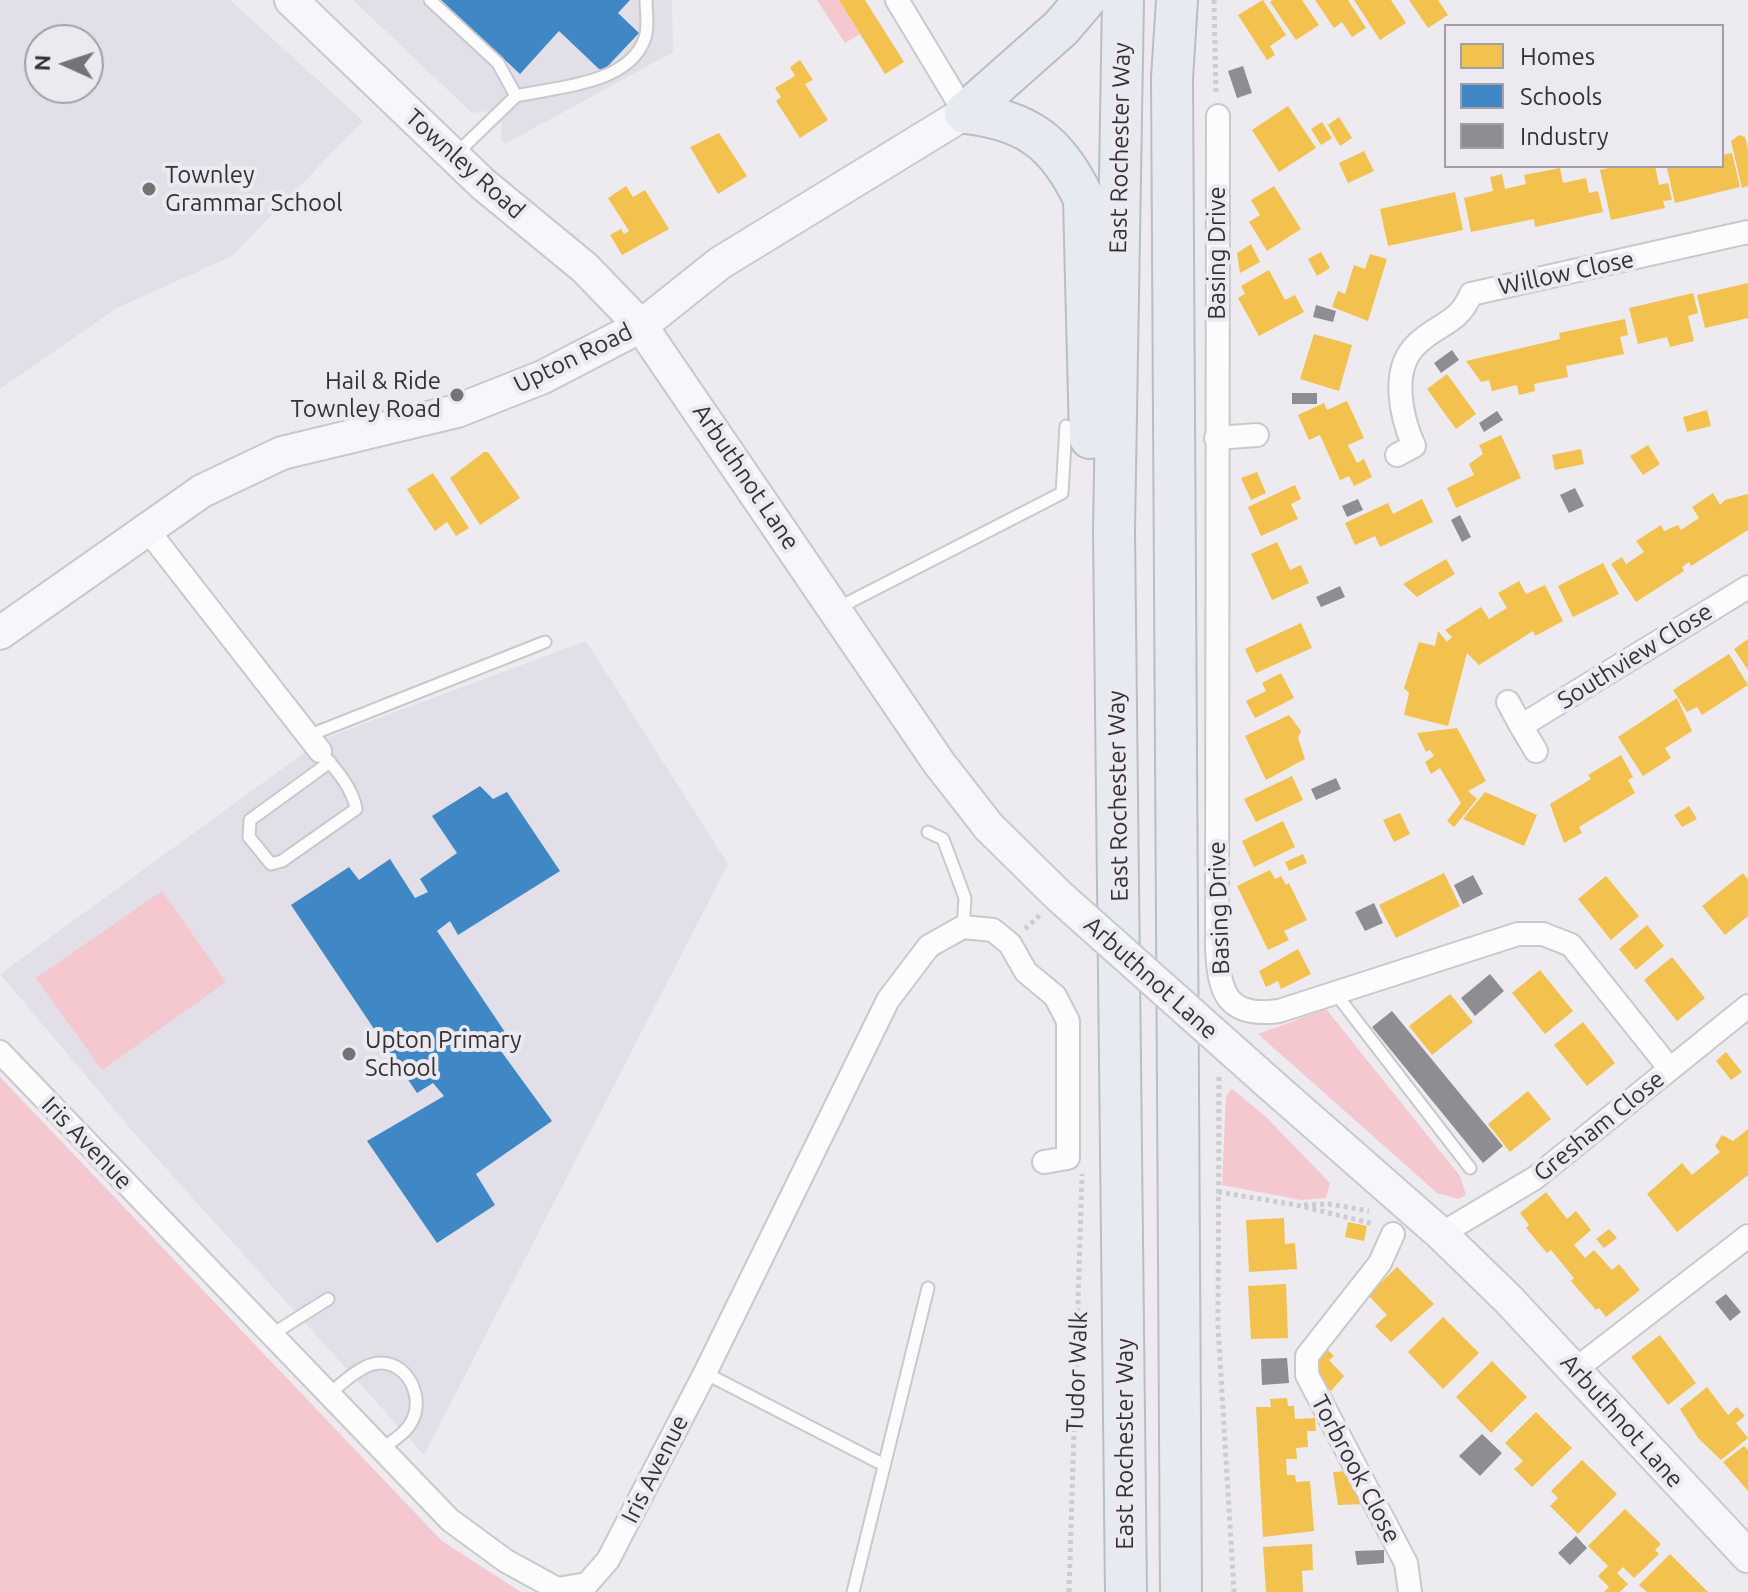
<!DOCTYPE html>
<html>
<head>
<meta charset="utf-8">
<style>
	body { margin:0 }
	#map { position:relative; width:1748px; height:1592px; overflow:hidden; background:#edebef; font-family:Ubuntu,sans-serif }
	canvas { display:block }
	.legend { position:absolute; left:1444px; top:24px; width:280px; height:144px; box-sizing:border-box; background:#ece9f1; border:2px solid #a2a0a6; margin:0; padding:10px 14px; list-style:none; font-size:24px; color:#333235 }
	.legend li { display:flex; align-items:center; gap:16px; height:40px }
	.legend b { width:40px; border:2px solid #a2a0a6 }
	.north { position:absolute; left:24px; top:24px; width:80px; height:80px; box-sizing:border-box; background:#ece9f1; border:2px solid #a2a0a6; border-radius:50%; rotate:273deg; font-size:22px; font-weight:700; line-height:32px; text-align:center; color:#333235 }
	.north::after { content:''; display:block; margin:auto; width:28px; height:36px; background:#747376; clip-path:polygon(50% 0,100% 100%,50% 72%,0 100%) }
</style>
</head>
<body>
<div id="map">
<canvas width="1748" height="1592"></canvas>
<ul class="legend">
<li><b style="height:22px;background:#f2c14e"></b>Homes</li>
<li><b style="height:22px;background:#3f88c5"></b>Schools</li>
<li><b style="height:22px;background:#8d8d92"></b>Industry</li>
</ul>
<div class="north">N</div>
</div>
<script>
const c = document.querySelector('canvas').getContext('2d');
c.lineJoin = 'round';
function fill(path, color) { c.fillStyle = color; c.fill(path, 'evenodd'); }
function trace(path, color, width, dash) { c.strokeStyle = color; c.lineWidth = width; c.lineCap = dash ? 'butt' : 'round'; c.setLineDash(dash || []); c.stroke(path); }
function drawText(font, color, halo, rows, align = 'center') {
  c.font = font + ' Ubuntu,sans-serif'; c.lineWidth = 8; c.setLineDash([]); c.textBaseline = 'middle'; c.strokeStyle = halo; c.fillStyle = color; for (const [text, x, y, turn = 0] of rows) {
    c.save(); c.translate(x, y); c.rotate((+turn || 0) * Math.PI / 180); c.textAlign = isNaN(turn) ? turn : align; if (halo) c.strokeText(text, 0, 0); c.fillText(text, 0, 0); c.restore();
  }
}
const built = new Path2D(`
	M0,0H230L363,121L232,256L117,308L0,389ZM88,40V88H40V40Z
	M353,0H672L673,52L505,144L501,140L502,125L489,111L472,113Z
	M586,641L728,864L424,1455L135,1134L0,974L323,739Z`);
const green = new Path2D(`
	M817,0H839L860,34L845,43Z
	M162,891L226,982L102,1070L36,978Z
	M1326,1009L1460,1176L1466,1195L1458,1199L1437,1193L1258,1034Z
	M0,1077L442,1541L521,1592H0Z
	M1232,1089L1265,1116L1330,1183L1326,1198L1301,1200L1222,1185L1226,1096Z`);
const homes = new Path2D(`
	M839,0H865L904,62L885,74Z
	M1263,0L1286,35L1270,46L1275,55L1267,60L1238,15Z
	M1273,0H1302L1319,25L1296,40L1270,2Z
	M1315,0H1348L1366,28L1352,37L1342,22L1334,28Z
	M1354,0H1391L1406,23L1380,40Z
	M1409,0H1438L1448,15L1428,28Z
	M800,60L813,80L805,84L828,120L800,138L776,101L781,97L775,88L795,76L790,67Z
	M1288,106L1316,148L1279,172L1252,130Z
	M1339,117L1352,138L1340,146L1328,125Z
	M1322,122L1332,138L1321,145L1311,129Z
	M719,133L747,176L718,194L690,147Z
	M1739,135L1745,137L1748,149V186L1742,188L1731,141Z
	M1364,151L1374,171L1348,183L1339,163Z
	M1732,153L1740,187L1675,203L1667,168L1722,166V155Z
	M1617,166H1655L1659,185L1668,183L1672,200L1663,201L1665,208L1611,220L1600,170Z
	M1560,168L1563,183L1586,178L1589,193L1598,191L1603,212L1535,227L1534,219L1471,232L1464,198L1493,191L1490,177L1502,174L1505,189L1526,184L1524,175Z
	M626,186L633,197L645,190L669,229L622,255L610,235L621,229L624,234L629,231L608,198Z
	M1274,186L1301,229L1267,251L1249,222L1260,215L1251,200Z
	M1455,192L1463,230L1388,246L1380,209Z
	M1251,244L1260,262L1240,273L1237,253Z
	M1321,252L1330,268L1317,276L1308,259Z
	M1370,254L1387,259L1368,321L1332,307L1338,291L1345,294L1354,265L1365,269Z
	M1269,270L1285,300L1295,295L1304,312L1259,336L1238,298L1245,294L1241,286Z
	M1748,283V318L1705,328L1697,295Z
	M1693,293L1698,313L1688,316L1694,341L1670,347L1667,337L1638,344L1629,308Z
	M1625,319L1628,335L1620,337L1624,354L1566,366L1568,377L1534,384L1535,391L1519,395L1517,385L1492,391L1489,380L1481,382L1466,361L1560,339L1559,333Z
	M1314,334L1352,345L1339,391L1300,379Z
	M1447,374L1476,414L1456,429L1427,389Z
	M1347,401L1364,438L1348,445L1357,463L1364,459L1372,477L1354,486L1349,476L1340,480L1320,435L1309,440L1298,415L1324,403L1327,410Z
	M1707,410L1711,426L1687,432L1683,417Z
	M1501,435L1521,478L1456,508L1447,488L1474,475L1469,464L1483,454L1479,445Z
	M1648,445L1660,464L1643,475L1630,456Z
	M1581,449L1584,464L1555,470L1552,455Z
	M484,452H488L520,498L480,525L450,478Z
	M1257,472L1266,493L1251,500L1241,478Z
	M433,473L469,528L456,536L447,522L435,531L407,489Z
	M1295,485L1301,499L1291,504L1298,519L1261,536L1248,507Z
	M1713,493L1720,505L1725,500L1748,494V530L1691,566L1689,562L1682,567L1684,571L1636,602L1611,564L1622,557L1626,564L1644,552L1636,541L1661,525L1664,531L1678,525L1681,530L1699,518L1692,507Z
	M1422,499L1433,522L1380,547L1375,536L1355,545L1345,523L1388,503L1393,514Z
	M1277,542L1290,570L1301,565L1309,583L1272,600L1251,554Z
	M1446,559L1455,574L1417,597L1403,584Z
	M1603,563L1619,594L1573,617L1558,586Z
	M1519,581L1526,594L1545,585L1563,621L1535,636L1533,631L1479,665L1467,653L1448,726L1404,715L1409,693L1404,688L1419,642L1435,646L1438,631L1447,642L1452,637L1445,630L1481,607L1489,619L1507,608L1498,593Z
	M1301,623L1312,648L1256,673L1245,649Z
	M1748,639V670L1734,649Z
	M1729,654L1748,685L1702,715L1697,707L1687,712L1673,690Z
	M1281,673L1294,698L1255,718L1246,701L1266,691L1262,683Z
	M1677,698L1692,731L1665,748L1671,758L1643,776L1618,737Z
	M1289,715L1301,731L1298,738L1305,759L1266,780L1245,736Z
	M1457,728L1486,781L1468,791L1477,799L1454,827L1447,821L1461,803L1440,768L1431,774L1425,762L1434,756L1430,750L1426,752L1417,733Z
	M1621,755L1633,777L1628,780L1635,793L1579,827L1582,833L1564,843L1550,804L1591,779L1588,775Z
	M1292,776L1303,800L1256,822L1244,799Z
	M1485,792L1537,815L1524,846L1463,819Z
	M1689,806L1697,819L1682,827L1674,815Z
	M1400,813L1410,834L1394,842L1383,820Z
	M1283,821L1295,847L1254,867L1242,841Z
	M1303,854L1307,863L1289,871L1285,862Z
	M1270,870L1275,879L1281,876L1286,885L1289,883L1307,920L1284,931L1289,940L1268,950L1237,886Z
	M1444,873L1460,906L1396,938L1379,905Z
	M1743,873L1748,880V916L1725,935L1702,906Z
	M1606,876L1639,916L1611,940L1578,899Z
	M1647,925L1664,946L1636,970L1619,949Z
	M1298,949L1311,974L1281,989L1278,981L1266,987L1259,971Z
	M1672,957L1705,998L1677,1021L1644,980Z
	M1540,970L1573,1011L1545,1034L1512,993Z
	M1450,994L1473,1022L1432,1055L1409,1026Z
	M1583,1022L1615,1063L1587,1086L1554,1045Z
	M1726,1052L1742,1072L1731,1080L1716,1061Z
	M1528,1091L1551,1119L1510,1152L1488,1124Z
	M1748,1129V1175L1677,1232L1647,1194L1682,1163L1692,1175L1720,1152L1715,1146L1722,1135L1733,1141Z
	M1546,1192L1567,1219L1576,1211L1591,1230L1574,1245L1585,1258L1594,1250L1612,1270L1619,1264L1640,1290L1606,1317L1599,1308L1596,1310L1571,1281L1574,1278L1551,1250L1547,1253L1526,1228L1529,1225L1520,1213Z
	M1284,1218L1285,1244L1295,1243L1297,1269L1249,1272L1246,1220Z
	M1348,1222L1367,1226L1364,1241L1345,1237Z
	M1609,1229L1617,1238L1604,1248L1596,1239Z
	M1397,1267L1434,1304L1391,1342L1375,1326L1387,1315L1368,1295Z
	M1286,1284L1288,1338L1251,1339L1248,1286Z
	M1443,1317L1479,1353L1443,1389L1408,1352Z
	M1660,1335L1696,1383L1668,1405L1631,1357Z
	M1325,1347L1334,1356L1329,1360L1344,1376L1331,1391L1320,1380L1315,1365Z
	M1492,1361L1527,1397L1491,1433L1456,1397Z
	M1707,1387L1728,1415L1737,1407L1745,1416L1736,1423L1748,1438L1721,1460L1698,1438L1680,1409Z
	M1287,1398L1288,1406H1294L1295,1419L1315,1418L1316,1431H1307L1308,1447L1296,1448L1297,1459H1286L1287,1475H1295L1296,1482L1310,1481L1314,1531L1263,1537L1256,1407H1271L1270,1399Z
	M1536,1412L1572,1448L1532,1487L1514,1469L1523,1461L1505,1443Z
	M1744,1446L1748,1450V1491L1723,1462Z
	M1582,1460L1617,1494L1578,1534L1550,1506L1558,1498L1551,1491Z
	M1348,1471L1366,1504L1338,1505L1333,1472Z
	M1625,1509L1661,1544L1655,1550L1659,1554L1634,1578L1623,1567L1617,1573L1628,1584L1620,1592H1604L1609,1587L1598,1576L1608,1566L1588,1546Z
	M1312,1544L1313,1570L1302,1571L1303,1592H1266L1263,1547Z
	M1670,1554L1708,1592H1647L1639,1585Z`);
const schools = new Path2D(`
	M441,0H630L618,13L639,33L605,69H599L559,31L520,74Z
	M480,786L493,799L507,792L560,871L458,935L450,921L437,931L509,1038L498,1047L552,1121L476,1174L495,1205L437,1243L367,1141L444,1096L433,1083L417,1093L291,905L349,867L359,880L390,859L415,898L428,892L420,879L457,853L432,816Z`);
const industry = new Path2D(`
	M1243,66L1252,93L1237,98L1228,71Z
	M1316,305L1336,311L1333,322L1313,317Z
	M1452,350L1459,360L1441,373L1434,363Z
	M1292,393H1317V404H1292Z
	M1497,411L1503,420L1484,432L1479,423Z
	M1575,488L1584,506L1569,513L1560,495Z
	M1358,499L1363,510L1347,517L1342,506Z
	M1460,515L1471,537L1462,542L1451,520Z
	M1340,586L1345,597L1321,607L1316,597Z
	M1336,778L1341,789L1316,800L1311,789Z
	M1473,875L1483,894L1463,904L1454,885Z
	M1374,903L1383,923L1365,931L1355,912Z
	M1490,974L1504,991L1475,1016L1461,998Z
	M1392,1011L1503,1146L1483,1163L1372,1027Z
	M1726,1294L1741,1312L1730,1321L1715,1302Z
	M1287,1358L1289,1383L1262,1385L1261,1359Z
	M1482,1434L1502,1453L1480,1476L1459,1456Z
	M1576,1536L1587,1548L1570,1565L1558,1553Z
	M1384,1550V1563L1357,1565L1355,1551Z`);
const path = new Path2D(`
	M1214,0L1216,95
	M1025,929L1041,914
	M1219,1077L1218,1326L1234,1592
	M1218,1192L1296,1205L1374,1224
	M1304,1205L1329,1204L1369,1211
	M1069,1592L1082,1174`);
const lane = new Path2D(`
	M430,0L498,63L516,96L455,155
	M516,96C555,87 629,85 645,38C649,26 646,12 646,0
	M836,609L1062,493L1066,426
	M310,735L545,642
	M320,751C334,767 353,788 356,809L282,861L271,864L249,837L250,820L330,762
	M928,832L943,839L965,898L963,927
	M1336,994L1470,1168
	M271,1335L328,1299
	M705,1373L882,1464
	M328,1394C341,1385 355,1370 370,1365C402,1354 425,1392 413,1419C407,1433 393,1440 382,1449
	M853,1592L928,1288`);
const street = new Path2D(`
	M897,0L965,113
	M1218,116L1217,948C1219,993 1227,1018 1279,1011L1518,934H1543L1571,945L1670,1069
	M1216,438L1257,435
	M1397,455L1414,446C1401,417 1390,369 1417,344C1438,323 1458,325 1471,294L1748,232
	M146,528L320,751
	M1508,702L1521,726L1748,587
	M1521,726L1536,751
	M0,1052L450,1520L506,1561L557,1589L587,1584L608,1560L705,1373L888,1000L929,946L963,927L993,930L1010,944L1026,972L1055,996L1068,1021V1158L1044,1162
	M1393,1234L1380,1263L1307,1356V1375L1406,1563L1410,1592
	M1441,1234L1535,1178L1748,1006
	M1576,1369L1748,1236`);
const secondary = new Path2D(`
	M291,0L483,184L585,268L641,326L939,763L989,827
	M0,633L202,491L282,453L457,411L543,377L641,326L720,263L965,113
	M1270,1084L1441,1234L1508,1299L1748,1556`);
const highway = new Path2D(`
	M1123,0L1114,531L1126,1592
	M1177,0L1172,78L1181,1592
	M965,113C1027,120 1057,142 1084,199L1090,438
	M965,113L1061,28L1085,0`);
const secondaryBridge = new Path2D(`
	M989,827L1059,896L1270,1084`);
const markers = [
	[149,189,8,"#747376"],
	[457,395,8,"#747376"],
	[349,1054,8,"#747376"]
];
const streetNames = [
	["East Rochester Way",1120,148,-89],
	["Townley Road",465,164,42],
	["Basing Drive",1217,253,-90],
	["Willow Close",1566,273,-12],
	["Upton Road",573,358,-26],
	["Arbuthnot Lane",746,477,56],
	["Southview Close",1635,656,-32],
	["East Rochester Way",1118,796,-91],
	["Basing Drive",1219,908,-92],
	["Arbuthnot Lane",1151,978,42],
	["Gresham Close",1599,1126,-39],
	["Iris Avenue",87,1143,46],
	["Tudor Walk",1077,1372,-88],
	["Arbuthnot Lane",1622,1421,48],
	["East Rochester Way",1125,1444,-90],
	["Iris Avenue",655,1469,-63],
	["Torbrook Close",1356,1469,62]
];
const poiNames = [
	["Townley",165,175],
	["Grammar School",165,203],
	["Hail & Ride",441,381,"right"],
	["Townley Road",441,409,"right"],
	["Upton Primary",365,1040],
	["School",365,1068]
];
fill(built, '#e2dfe9');
fill(green, '#f5c7cf');
fill(homes, '#f2c14e');
fill(schools, '#3f88c5');
fill(industry, '#8d8d92');
trace(lane, '#c9c8ca', 15);
trace(street, '#c9c8ca', 26);
trace(secondary, '#c9c8ca', 36);
trace(highway, '#babcc6', 44);
trace(path, '#cdccce', 5, [4, 4]);
trace(lane, '#fcfcfd', 11);
trace(street, '#fcfcfd', 22);
trace(secondary, '#f6f7fa', 32);
trace(highway, '#e8eaf2', 40);
trace(secondaryBridge, '#c9c8ca', 36, []);
trace(secondaryBridge, '#f6f7fa', 32);
for (const [x, y, r, color] of markers) { const dot = new Path2D(); dot.arc(x, y, r, 0, 2 * Math.PI); c.fillStyle = color; c.fill(dot); trace(dot, '#ece9f1', 3); }
drawText('24px', '#333235', '#ece9f1', streetNames);
drawText('24px', '#333235', '#ece9f1', poiNames, 'left');
</script>
</body>
</html>
